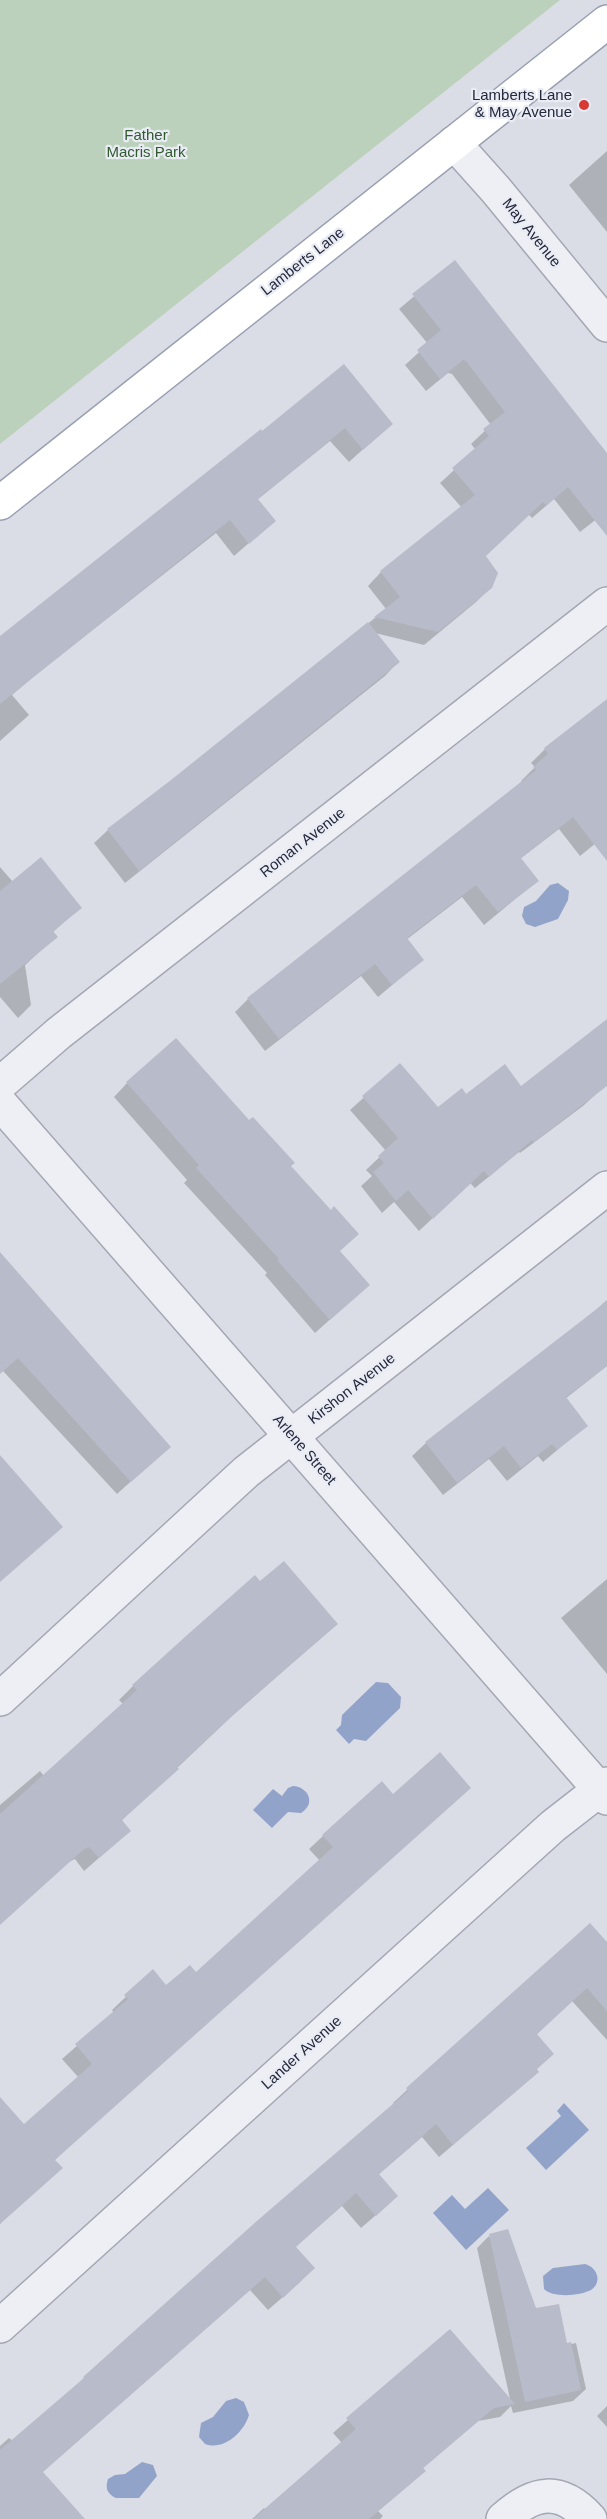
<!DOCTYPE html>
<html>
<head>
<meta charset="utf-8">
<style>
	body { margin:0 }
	canvas { display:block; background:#dbdde6 }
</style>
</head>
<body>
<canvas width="607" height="2519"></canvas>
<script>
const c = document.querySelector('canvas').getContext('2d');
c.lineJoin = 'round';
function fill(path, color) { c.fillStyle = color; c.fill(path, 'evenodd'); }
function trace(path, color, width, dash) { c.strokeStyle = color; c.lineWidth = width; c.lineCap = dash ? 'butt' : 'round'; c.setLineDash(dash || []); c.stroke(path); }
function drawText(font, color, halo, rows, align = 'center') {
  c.font = font + ' Arial,sans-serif'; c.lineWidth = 4.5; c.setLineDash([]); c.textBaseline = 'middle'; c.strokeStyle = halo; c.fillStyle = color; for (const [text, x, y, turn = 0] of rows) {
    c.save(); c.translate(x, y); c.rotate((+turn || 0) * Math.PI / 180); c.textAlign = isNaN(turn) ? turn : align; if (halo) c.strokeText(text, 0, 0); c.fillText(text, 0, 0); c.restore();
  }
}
const green = new Path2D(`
	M0,0H560L0,444Z`);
const water = new Path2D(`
	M558,883L569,891L568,900L558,919L535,927L526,924L522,916L524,907L536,901L550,885Z
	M376,1682L388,1683L401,1697L400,1708L366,1741L354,1739L349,1744L336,1730L341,1725L342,1715Z
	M293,1786C309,1787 316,1804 301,1813L288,1812L272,1828L253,1810L273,1789L282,1796L288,1788Z
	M564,2103L589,2130L546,2170L526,2148L561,2116L557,2111Z
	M488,2188L509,2210L466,2250L433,2213L452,2195L465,2209Z
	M585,2264C597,2267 603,2282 591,2290C580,2296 552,2298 544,2289L543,2276L553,2268Z
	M236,2398L244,2402L249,2415C244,2432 224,2451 205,2444L199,2437L201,2423L213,2417L226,2401Z
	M142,2462L153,2465L157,2476L139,2498H116C107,2494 105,2488 108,2479L115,2475L125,2474Z`);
const shadow = new Path2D(`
	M607,151V232L569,185Z
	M455,262L607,455V511L580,532L554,499L532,518L528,514L484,556L490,588L476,602L424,645L375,633L398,662L385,676L125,883L94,843L108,830L172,781L386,609L368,586L381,572L462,508L440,483L476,450L471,444L491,425L452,374L448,373L426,391L405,365L428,344L399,309Z
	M391,424L349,462L330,441L257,500L274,521L234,556L216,533L33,677L12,695L29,715L0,741V639L261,431Z
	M601,705L607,708V837L606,835L580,856L559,829L520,859L537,881L484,925L462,897L406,940L422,960L378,997L361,976L265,1051L235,1012L248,999L522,783L521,781L535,767L531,763L545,749Z
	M0,867L13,882L80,908L53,932L56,937L25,965L31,1005L18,1018L0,997Z
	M607,1021V1084L583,1106L520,1153L519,1152L475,1188L470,1183L419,1231L394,1202L382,1213L361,1186L372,1176L366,1170L386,1151L350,1110L400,1065L438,1109L466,1096L521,1088Z
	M127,1083L289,1166L330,1212L338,1251L354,1298L315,1333L265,1275L267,1273L184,1183L187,1180L114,1097Z
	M0,1255L169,1447L117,1494L3,1371L0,1373Z
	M607,1300V1366L565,1399L586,1426L543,1462L538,1456L507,1481L489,1459L443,1495L412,1456L426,1443L575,1328Z
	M255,1577L322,1637L231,1717L121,1821L129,1831L115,1844L84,1871L75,1859L69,1862L0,1924V1805L40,1771L44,1776L124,1705L119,1700L133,1686Z
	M607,1579V1674L561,1618Z
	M393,1796L54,2161L0,2224V2099L24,2126L79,2078L62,2059L114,2013L112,2010L153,1971L166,1987L196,1974L320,1861L309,1849L323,1836Z
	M590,1925L607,1944V2040L572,2001L536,2035V2070L523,2085L439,2157L422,2137L378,2175L383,2209L361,2228L342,2206L295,2247L300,2282L268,2310L250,2290L41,2473L73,2519H0V2446L9,2438L13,2441L394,2105L393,2103L407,2090Z
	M489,2236L535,2310L566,2345L576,2343L586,2389L573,2401L513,2413L511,2406L500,2417L478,2421L422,2469L424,2471L410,2484L378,2511L383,2516L380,2519H252L264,2508L266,2510L342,2443L333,2433L449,2331L510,2399L477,2248Z
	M607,2406V2427L597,2416Z`);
const building = new Path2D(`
	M455,260L607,453V536L568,487L546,506L543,502L486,556L498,573L492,588L438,632L374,617L400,597L380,571L475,495L452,468L489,436L483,429L505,412L466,361L463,360L440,379L417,350L441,330L412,294Z
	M344,364L393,424L363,450L345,428L258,499L276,521L249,544L230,520L0,704V636L261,429L262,431Z
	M368,622L400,662L139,871L107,829L171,780Z
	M607,699V861L573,817L521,858L539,881L498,912L476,885L407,938L424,960L392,985L375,964L279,1039L247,998L536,770L533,767L548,754L544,748Z
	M41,857L82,908L53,931L58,937L0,984V891Z
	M607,1019V1086L534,1142L532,1140L489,1177L484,1171L433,1219L408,1190L396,1201L373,1172L384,1163L378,1156L398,1138L362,1096L400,1063L438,1107L462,1088L466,1094L505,1064L521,1086Z
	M176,1038L249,1120L253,1117L295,1163L291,1166L331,1210L334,1206L359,1234L340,1251L370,1285L330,1320L277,1260L279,1259L196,1168L199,1165L126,1082Z
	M0,1252L171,1447L131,1482L18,1358L0,1374Z
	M607,1301V1366L566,1397L588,1426L557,1450L552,1444L521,1468L504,1446L457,1483L425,1442Z
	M0,1455L63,1527L0,1582Z
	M284,1561L338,1624L246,1703L177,1767L179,1769L122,1820L131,1831L99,1858L89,1847L84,1849L0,1925V1814L137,1690L132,1685L186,1636L255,1575L260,1581Z
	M440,1752L471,1788L55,2160L63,2168L0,2224V2097L24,2124L92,2064L75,2044L128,1999L124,1995L153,1969L166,1985L190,1965L196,1972L333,1847L322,1835L344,1815L382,1781L393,1794Z
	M590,1923L607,1942V2011L587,1988L537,2034L554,2054L537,2069L539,2072L453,2145L436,2124L379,2174L398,2196L376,2216L356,2193L296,2247L315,2268L283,2298L265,2277L43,2472L85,2519H0V2450L84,2378L83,2377L258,2220L408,2091L406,2088Z
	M508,2229L536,2308L559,2304L567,2343L571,2342L581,2390L525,2402L489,2234Z
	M450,2329L515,2404L494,2408L423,2468L426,2471L369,2519H253L356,2429L346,2418Z`);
const minor = new Path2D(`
	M454,143L496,190L607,325
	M0,1084L59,1033L607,604
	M0,1103L607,1798
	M0,1699L246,1472L607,1188
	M0,2326L553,1826L607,1784
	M503,2519C534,2491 560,2486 590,2519`);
const major = new Path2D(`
	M0,503L607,22`);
const markers = [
	[584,105,6,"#d73a34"]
];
const poiNames = [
	["Lamberts Lane",572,96],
	["& May Avenue",572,113]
];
const parkNames = [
	["Father",146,136],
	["Macris Park",146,153]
];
const streetNames = [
	["May Avenue",531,233,51],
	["Lamberts Lane",303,262,-38],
	["Roman Avenue",303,843,-38],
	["Kirshon Avenue",352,1389,-38],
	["Arlene Street",304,1450,49],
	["Lander Avenue",302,2053,-42]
];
fill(green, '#bcd1bb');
fill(water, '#92a3ca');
fill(shadow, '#0003');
fill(building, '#b8bbca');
trace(minor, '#a4a7b3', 36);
trace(major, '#999fb3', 36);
trace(minor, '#edeff5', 33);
trace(major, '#fff', 33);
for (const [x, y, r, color] of markers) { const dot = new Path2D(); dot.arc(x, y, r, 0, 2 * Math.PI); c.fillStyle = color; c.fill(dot); trace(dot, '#eaecf4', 2); }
drawText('15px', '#24283d', '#eaecf4', poiNames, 'right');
drawText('15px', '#305a30', '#eaecf4', parkNames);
drawText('15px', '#24283d', '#eaecf4', streetNames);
</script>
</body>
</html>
